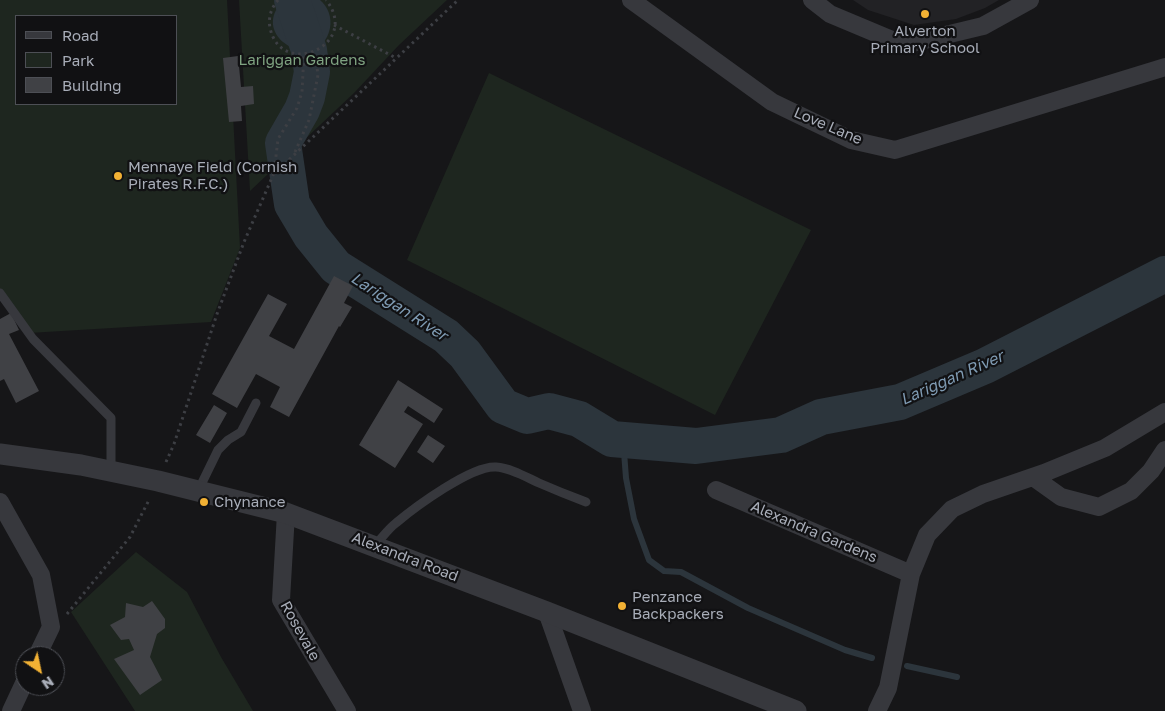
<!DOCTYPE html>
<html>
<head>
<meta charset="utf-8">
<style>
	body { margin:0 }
	#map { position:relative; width:1165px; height:711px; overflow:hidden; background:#161618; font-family:"Golos Text",sans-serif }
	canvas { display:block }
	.legend { position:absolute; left:15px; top:15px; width:162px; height:90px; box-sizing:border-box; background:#111113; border:1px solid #4d4f55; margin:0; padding:6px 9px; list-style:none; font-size:15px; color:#a8adb8 }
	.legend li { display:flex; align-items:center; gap:10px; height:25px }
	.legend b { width:25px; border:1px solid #4d4f55 }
	.north { position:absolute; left:15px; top:646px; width:50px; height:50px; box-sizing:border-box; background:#111113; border:1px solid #4d4f55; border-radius:50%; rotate:146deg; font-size:14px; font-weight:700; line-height:20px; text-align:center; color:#a8adb8 }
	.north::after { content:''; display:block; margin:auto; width:18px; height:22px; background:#f2b134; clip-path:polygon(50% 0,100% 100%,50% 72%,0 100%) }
</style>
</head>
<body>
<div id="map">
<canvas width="1165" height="711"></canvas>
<ul class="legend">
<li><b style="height:6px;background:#37383d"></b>Road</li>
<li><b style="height:14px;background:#1e261f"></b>Park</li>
<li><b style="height:14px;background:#404145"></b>Building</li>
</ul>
<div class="north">N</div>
</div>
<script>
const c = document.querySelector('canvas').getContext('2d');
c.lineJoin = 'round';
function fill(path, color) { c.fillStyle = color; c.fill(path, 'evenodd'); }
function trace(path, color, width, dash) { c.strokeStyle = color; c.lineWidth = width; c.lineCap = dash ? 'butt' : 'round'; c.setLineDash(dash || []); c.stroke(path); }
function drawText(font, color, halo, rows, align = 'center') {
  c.font = font + ' "Golos Text",sans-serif'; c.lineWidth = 4.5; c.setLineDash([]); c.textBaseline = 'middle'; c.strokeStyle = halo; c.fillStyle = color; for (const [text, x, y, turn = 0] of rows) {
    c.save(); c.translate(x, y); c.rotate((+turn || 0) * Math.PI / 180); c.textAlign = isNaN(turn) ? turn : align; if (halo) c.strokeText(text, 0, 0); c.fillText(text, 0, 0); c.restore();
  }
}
const built = new Path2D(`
	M853,0H999L985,8L956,19L914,25L868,10Z`);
const green = new Path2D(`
	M0,0H227L240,248L211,322L29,333L0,292ZM16,16H176V104H16Z
	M239,0H447L399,45L354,93L250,191Z
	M489,73L811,230L715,415L407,260Z
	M136,552L187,592L221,657L253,711H135L71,612Z`);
const water = new Path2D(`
	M284,0H320C328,7 332,17 330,28C320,76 245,37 284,0Z`);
const stream = new Path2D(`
	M612,439L624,452L626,478L634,519L649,560L664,571L681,572L748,608L845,650L872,658
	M907,666L957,677`);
const river = new Path2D(`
	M292,0L309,50L312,72L307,97L302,110L283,143L292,204L311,236L336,267L446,336L465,354L503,406L527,416L549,411L579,419L612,439L696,446L781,435L821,417L900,402L985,366L1165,274`);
const building = new Path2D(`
	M238,56L241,87L253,86L254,104L241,106L242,121L229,122L223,58Z
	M334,276L353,286L344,303L352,307L340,327L339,326L289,417L270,407L280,387L256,374L237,408L212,394L268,294L287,304L269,336L294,349Z
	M11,313L19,330L9,334L39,391L16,403L4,379L0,381V319Z
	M398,380L443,409L434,423L408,406L404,412L423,424L395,468L359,445Z
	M214,405L227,413L210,443L196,435Z
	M428,435L445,446L433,463L417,452Z
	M152,601L165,619V628L157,634L150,657L162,680L140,695L114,659L134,650L129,639L121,640L110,625L125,617L126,603L143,607Z`);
const path = new Path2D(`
	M278,0C271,8 268,18 270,28C281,80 362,45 326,0
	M334,25L396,58
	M295,152L309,120L318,75L315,52
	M275,173L458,0
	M166,462L174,444L217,314L244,242L274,173L278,139L297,108L302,92L304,54
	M67,614L130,537L149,500`);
const service = new Path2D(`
	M0,293L33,339L111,418V470
	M198,491L218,450L228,440L241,432L256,403
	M375,545C382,538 388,529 396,523C415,507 472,465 496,467C511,468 526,477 539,483C555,490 570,496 586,502`);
const minor = new Path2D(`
	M631,0L772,102L851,140L895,150L1165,67
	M812,0L830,14L904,45L983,26L1030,0
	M1033,477L1061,497L1099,507L1131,491L1151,471L1165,450
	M716,490L911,574
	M0,502L41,575L51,627L37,656
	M286,513L281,600L347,711
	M547,612L582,711
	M11,711L25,681
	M877,711L888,688L911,574L927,535L952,509L983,494L1044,473L1105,448L1165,412`);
const tertiary = new Path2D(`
	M0,454L81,465L158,481L286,513L547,612L796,711`);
const markers = [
	[925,14,5,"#f2b134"],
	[118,176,5,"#f2b134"],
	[204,502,5,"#f2b134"],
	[622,606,5,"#f2b134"]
];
const poiNames = [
	["Alverton",925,31,"center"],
	["Primary School",925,48,"center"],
	["Mennaye Field (Cornish",128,167],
	["Pirates R.F.C.)",128,184],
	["Chynance",214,502],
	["Penzance",632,597],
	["Backpackers",632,614]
];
const parkNames = [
	["Lariggan Gardens",302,60]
];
const streetNames = [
	["Love Lane",828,126,23],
	["Alexandra Gardens",814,532,23],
	["Alexandra Road",405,557,21],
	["Rosevale",300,631,61]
];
const waterNames = [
	["Lariggan River",399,307,33],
	["Lariggan River",952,378,-24]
];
fill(built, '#222225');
fill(green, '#1e261f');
fill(water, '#2c353c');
trace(stream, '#2c353c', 6);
trace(river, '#2c353c', 36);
fill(building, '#404145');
trace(path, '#3d3f44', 3, [2.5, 4]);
trace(service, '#37383d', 9);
trace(minor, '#37383d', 18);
trace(tertiary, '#37383d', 21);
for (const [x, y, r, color] of markers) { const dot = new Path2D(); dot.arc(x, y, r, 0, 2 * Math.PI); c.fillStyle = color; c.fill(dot); trace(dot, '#111113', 2); }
drawText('15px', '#a8adb8', '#111113', poiNames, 'left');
drawText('15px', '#7fa381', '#111113', parkNames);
drawText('15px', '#a8adb8', '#111113', streetNames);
drawText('italic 16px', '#7f9bb3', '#111113', waterNames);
</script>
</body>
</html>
